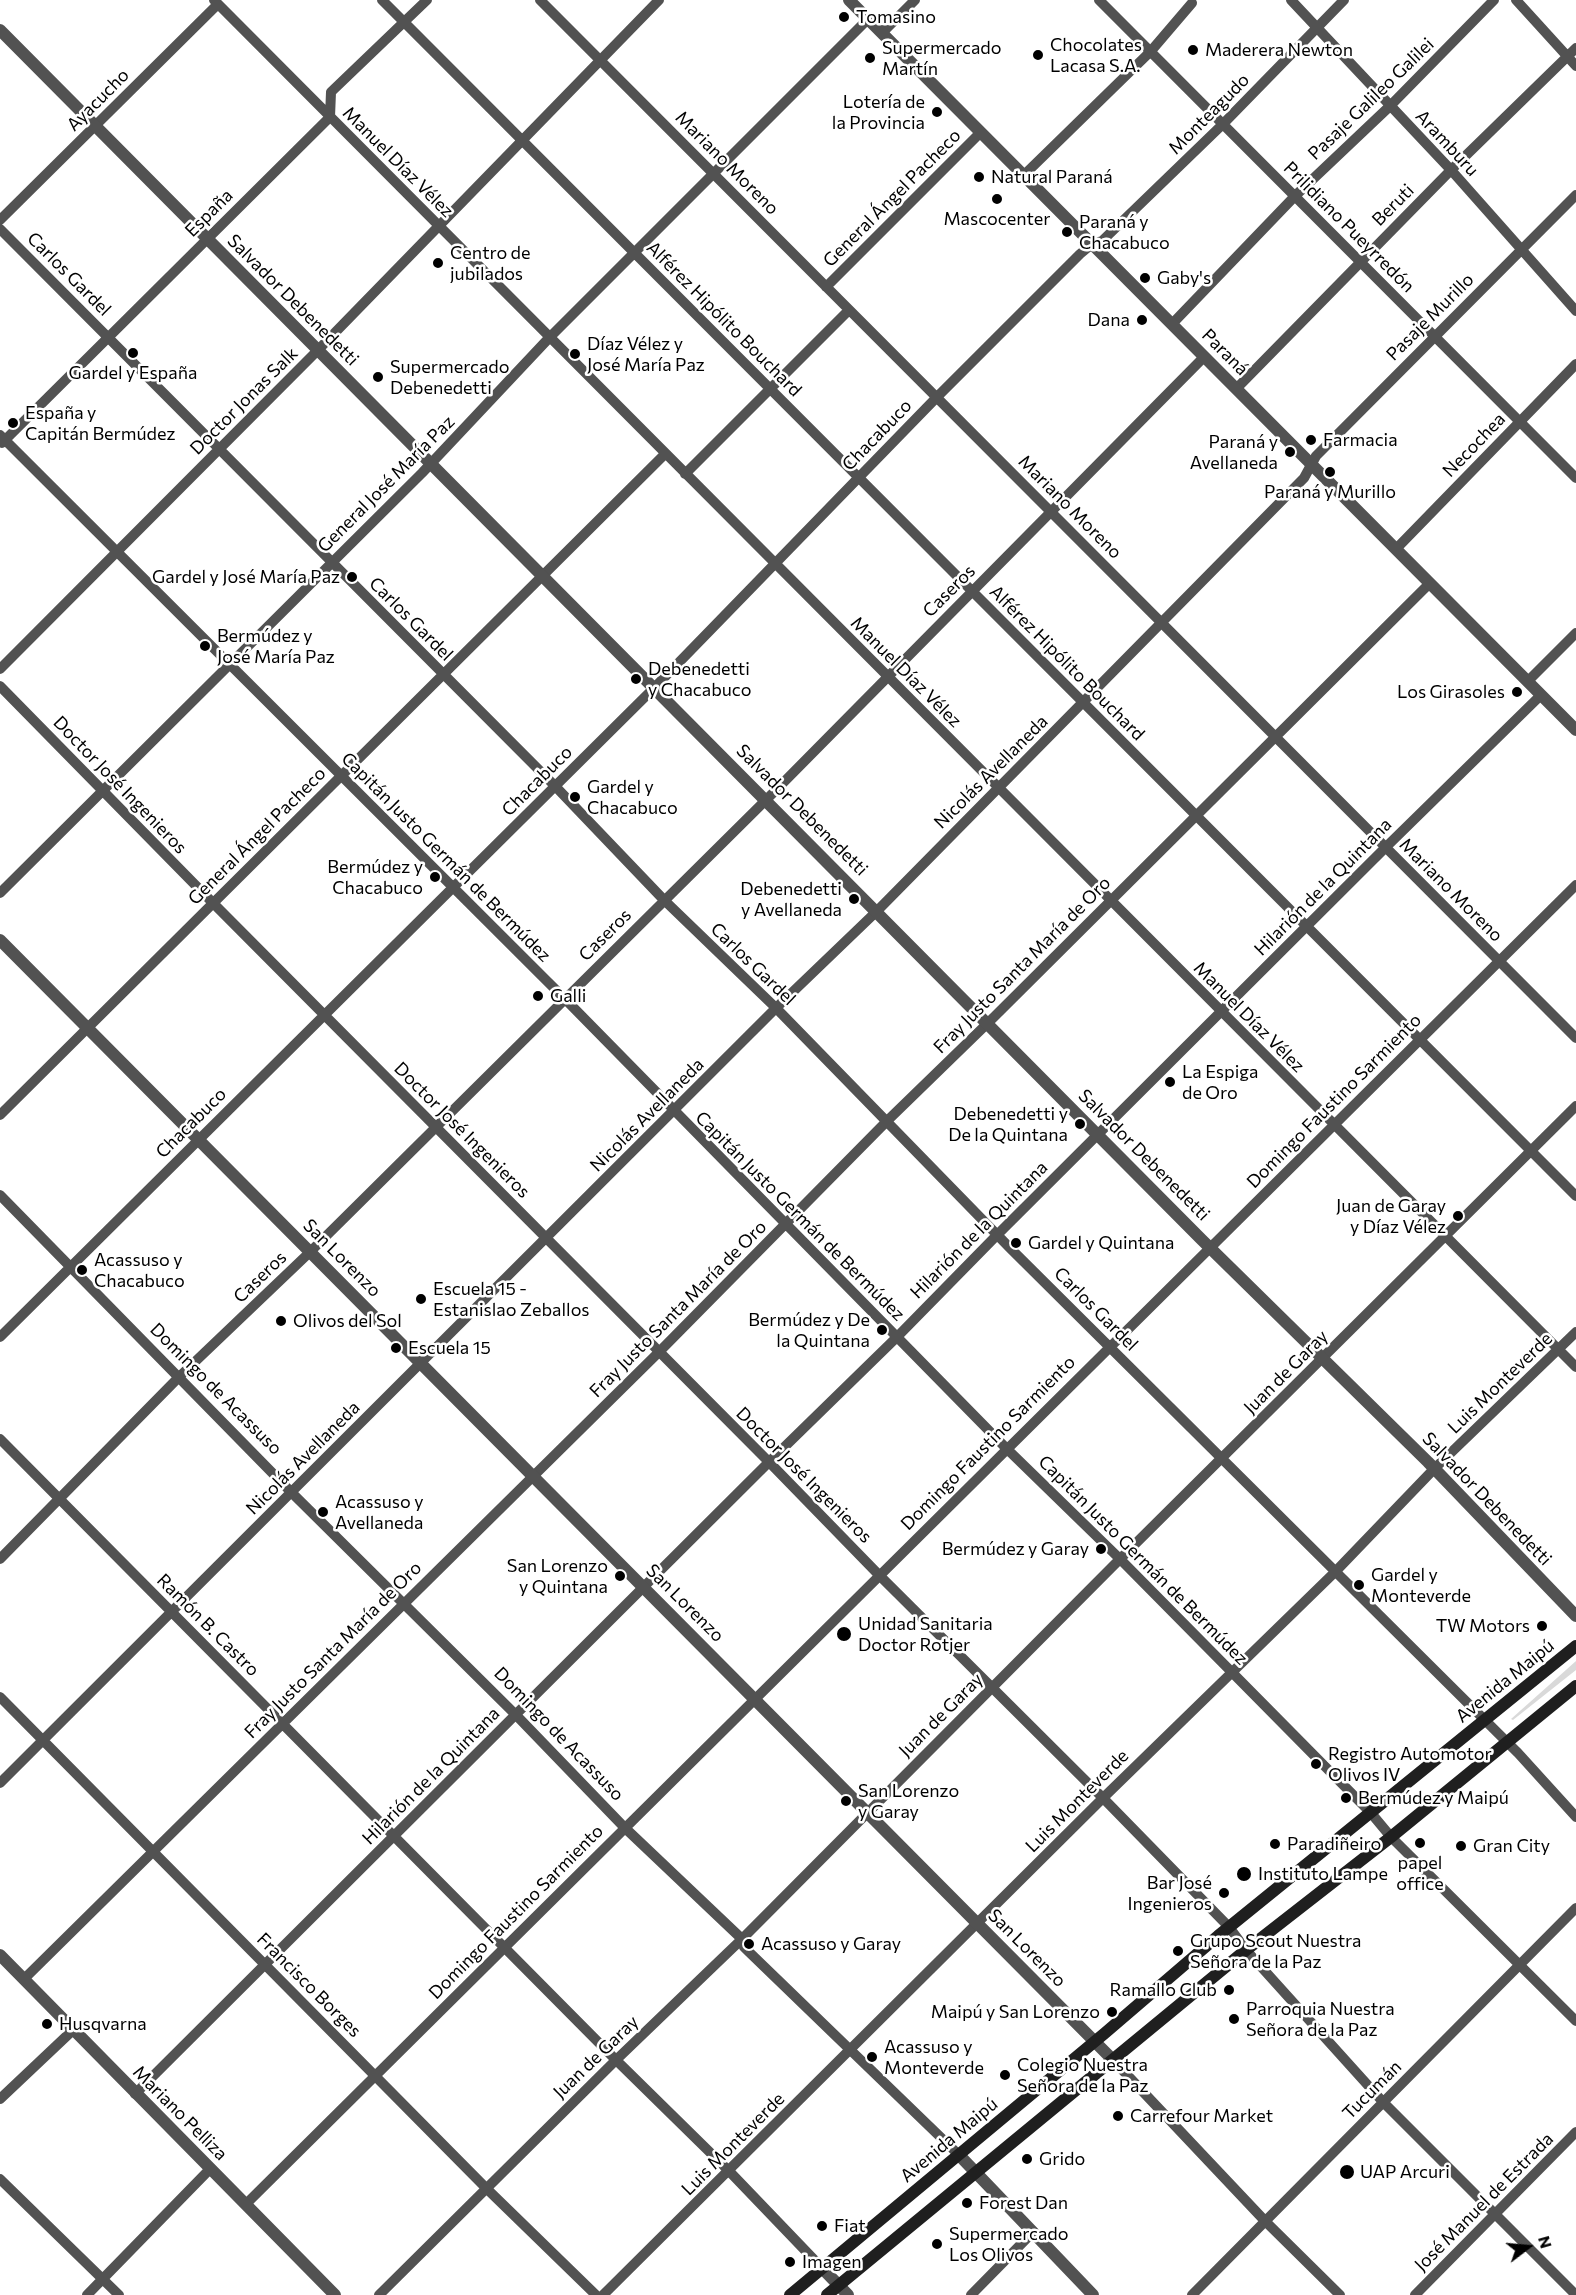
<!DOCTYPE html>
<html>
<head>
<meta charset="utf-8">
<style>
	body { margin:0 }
	#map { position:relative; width:1576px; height:2295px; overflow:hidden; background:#fff; font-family:Commissioner,sans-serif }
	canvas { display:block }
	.north { position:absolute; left:1498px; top:2217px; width:60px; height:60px; -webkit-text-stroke:4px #fff; paint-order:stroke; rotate:74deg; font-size:16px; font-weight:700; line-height:24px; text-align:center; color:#000 }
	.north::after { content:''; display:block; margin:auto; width:21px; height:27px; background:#000; clip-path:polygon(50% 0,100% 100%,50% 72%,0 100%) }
</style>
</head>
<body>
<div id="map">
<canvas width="1576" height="2295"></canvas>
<div class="north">N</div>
</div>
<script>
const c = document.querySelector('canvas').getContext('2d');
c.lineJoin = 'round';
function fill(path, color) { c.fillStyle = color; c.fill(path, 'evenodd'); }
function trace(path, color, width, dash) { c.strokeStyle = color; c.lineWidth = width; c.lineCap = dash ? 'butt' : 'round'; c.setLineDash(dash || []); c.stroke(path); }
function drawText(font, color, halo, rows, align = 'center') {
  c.font = font + ' Commissioner,sans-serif'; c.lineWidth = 5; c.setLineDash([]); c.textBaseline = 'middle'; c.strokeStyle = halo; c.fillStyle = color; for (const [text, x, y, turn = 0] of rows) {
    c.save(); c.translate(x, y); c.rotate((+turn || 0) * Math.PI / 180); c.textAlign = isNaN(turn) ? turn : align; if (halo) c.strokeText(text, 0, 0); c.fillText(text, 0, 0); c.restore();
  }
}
const green = new Path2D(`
	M1576,1661V1670L1513,1720L1511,1719Z`);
const minor = new Path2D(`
	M214,0L1576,1367
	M382,0L1576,1196
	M540,0L1576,1038
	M1099,0L1576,478
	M1291,0L1451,170L1576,311
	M1516,0L1576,66
	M882,33L915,0
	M1024,175L1151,51L1192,3
	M0,220L218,4
	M0,229L555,786L664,900L776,1008L1010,1248L1518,1753L1576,1817
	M826,287L981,132
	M1172,324L1295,196L1390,106L1494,0
	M1236,389L1451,170L1576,48
	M0,435L565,999L1006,1448L1120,1559L1371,1813L1391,1837L1576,2021
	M2,443L330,117L331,92L427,0
	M685,474L849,310
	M1396,549L1576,364
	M0,669L318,350L659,0
	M1528,681L1576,633
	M0,686L213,903L769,1462L879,1575L1103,1798L1229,1927L1246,1950L1383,2102L1576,2295
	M0,893L422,473L549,338L868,19
	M0,1115L665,454
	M0,1195L292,1493L516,1715L624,1827L742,1939L744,1947L748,1951L959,2155
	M0,1337L655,687L937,397L1080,254L1092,244L1102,241L1223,124L1344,0
	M0,1439L616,2060L729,2171L823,2269
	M0,1559L179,1377L310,1252L774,792L1204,357
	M0,1697L487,2189L596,2295
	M0,1783L776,1008L877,911L1304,478L1316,456L1576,195
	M24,1979L659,1352L887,1121L994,1017L1430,583
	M1113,2060L1265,2221L1340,2295
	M135,2094L769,1462L897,1337L997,1235L1386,847L1541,695
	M0,2099L73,2030
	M0,2179L119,2295
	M246,2204L1576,885
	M87,2295L210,2169
	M379,2295L616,2060L742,1939L1120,1559L1576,1106
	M603,2295L1103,1798L1335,1572L1434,1469L1576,1332
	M971,2295L1033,2232
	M1192,2295L1576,1908
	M1415,2295L1576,2132`);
const tertiary = new Path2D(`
	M849,0L1576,730
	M0,30L1202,1240L1428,1462L1576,1616
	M0,940L1113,2060
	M0,1955L335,2295
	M959,2155L1093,2295
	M823,2269L848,2295`);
const secondary = new Path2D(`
	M790,2295L1105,2033L1218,1936L1576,1646
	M827,2295L1246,1950L1391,1837L1576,1686`);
const markers = [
	[844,17,6,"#000"],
	[1193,50,6,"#000"],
	[1038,55,6,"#000"],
	[870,58,6,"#000"],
	[937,112,6,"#000"],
	[979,177,6,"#000"],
	[997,199,6,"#000"],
	[1067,232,6,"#000"],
	[438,263,6,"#000"],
	[1145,278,6,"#000"],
	[1142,320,6,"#000"],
	[133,353,6,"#000"],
	[575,354,6,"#000"],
	[378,377,6,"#000"],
	[13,423,6,"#000"],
	[1311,440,6,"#000"],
	[1290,452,6,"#000"],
	[1330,472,6,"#000"],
	[352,577,6,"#000"],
	[205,646,6,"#000"],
	[636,679,6,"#000"],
	[1517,692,6,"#000"],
	[575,797,6,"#000"],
	[435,877,6,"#000"],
	[854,899,6,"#000"],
	[538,996,6,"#000"],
	[1170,1082,6,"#000"],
	[1080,1124,6,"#000"],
	[1458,1216,6,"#000"],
	[1016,1243,6,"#000"],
	[82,1270,6,"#000"],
	[421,1299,6,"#000"],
	[281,1321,6,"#000"],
	[882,1330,6,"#000"],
	[396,1348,6,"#000"],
	[323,1512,6,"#000"],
	[1101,1549,6,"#000"],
	[620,1576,6,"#000"],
	[1359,1585,6,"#000"],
	[1542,1626,6,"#000"],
	[844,1634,8,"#000"],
	[1316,1764,6,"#000"],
	[1346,1798,6,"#000"],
	[846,1801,6,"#000"],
	[1420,1843,6,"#000"],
	[1275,1844,6,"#000"],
	[1461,1846,6,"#000"],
	[1244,1874,8,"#000"],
	[1224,1893,6,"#000"],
	[749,1944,6,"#000"],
	[1178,1951,6,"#000"],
	[1229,1990,6,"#000"],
	[1112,2012,6,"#000"],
	[1234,2019,6,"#000"],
	[47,2024,6,"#000"],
	[872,2057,6,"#000"],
	[1005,2075,6,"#000"],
	[1118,2116,6,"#000"],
	[1027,2159,6,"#000"],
	[1347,2172,8,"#000"],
	[967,2203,6,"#000"],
	[822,2226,6,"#000"],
	[937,2244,6,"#000"],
	[790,2262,6,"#000"]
];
const poiNames = [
	["Tomasino",856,17],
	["Chocolates",1050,45],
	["Lacasa S.A.",1050,66],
	["Supermercado",882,48],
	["Martín",882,69],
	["Maderera Newton",1205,50],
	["Lotería de",925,102,"right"],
	["la Provincia",925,123,"right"],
	["Natural Paraná",991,177],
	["Mascocenter",997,219,"center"],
	["Paraná y",1079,222],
	["Chacabuco",1079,243],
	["Centro de",450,253],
	["jubilados",450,274],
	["Gaby's",1157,278],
	["Dana",1130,320,"right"],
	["Díaz Vélez y",587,344],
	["José María Paz",587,365],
	["Supermercado",390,367],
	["Debenedetti",390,388],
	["Gardel y España",133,373,"center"],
	["España y",25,413],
	["Capitán Bermúdez",25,434],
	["Farmacia",1323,440],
	["Paraná y",1278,442,"right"],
	["Avellaneda",1278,463,"right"],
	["Paraná y Murillo",1330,492,"center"],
	["Gardel y José María Paz",340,577,"right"],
	["Bermúdez y",217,636],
	["José María Paz",217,657],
	["Debenedetti",648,669],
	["y Chacabuco",648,690],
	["Los Girasoles",1505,692,"right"],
	["Gardel y",587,787],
	["Chacabuco",587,808],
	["Bermúdez y",423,867,"right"],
	["Chacabuco",423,888,"right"],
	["Debenedetti",842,889,"right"],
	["y Avellaneda",842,910,"right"],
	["Galli",550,996],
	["La Espiga",1182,1072],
	["de Oro",1182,1093],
	["Debenedetti y",1068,1114,"right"],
	["De la Quintana",1068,1135,"right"],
	["Juan de Garay",1446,1206,"right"],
	["y Díaz Vélez",1446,1227,"right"],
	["Gardel y Quintana",1028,1243],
	["Acassuso y",94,1260],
	["Chacabuco",94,1281],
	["Escuela 15 -",433,1289],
	["Estanislao Zeballos",433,1310],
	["Bermúdez y De",870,1320,"right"],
	["la Quintana",870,1341,"right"],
	["Olivos del Sol",293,1321],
	["Escuela 15",408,1348],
	["Acassuso y",335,1502],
	["Avellaneda",335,1523],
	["Bermúdez y Garay",1089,1549,"right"],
	["San Lorenzo",608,1566,"right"],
	["y Quintana",608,1587,"right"],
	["Gardel y",1371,1575],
	["Monteverde",1371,1596],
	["Unidad Sanitaria",858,1624],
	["Doctor Rotjer",858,1645],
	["TW Motors",1530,1626,"right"],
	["Registro Automotor",1328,1754],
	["Olivos IV",1328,1775],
	["San Lorenzo",858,1791],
	["y Garay",858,1812],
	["Bermúdez y Maipú",1358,1798],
	["Paradiñeiro",1287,1844],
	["Gran City",1473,1846],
	["papel",1420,1863,"center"],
	["office",1420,1884,"center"],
	["Instituto Lampe",1258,1874],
	["Bar José",1212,1883,"right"],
	["Ingenieros",1212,1904,"right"],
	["Grupo Scout Nuestra",1190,1941],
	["Señora de la Paz",1190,1962],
	["Acassuso y Garay",761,1944],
	["Ramallo Club",1217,1990,"right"],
	["Parroquia Nuestra",1246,2009],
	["Señora de la Paz",1246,2030],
	["Maipú y San Lorenzo",1100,2012,"right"],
	["Husqvarna",59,2024],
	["Acassuso y",884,2047],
	["Monteverde",884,2068],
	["Colegio Nuestra",1017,2065],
	["Señora de la Paz",1017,2086],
	["Carrefour Market",1130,2116],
	["Grido",1039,2159],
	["UAP Arcuri",1360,2172],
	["Forest Dan",979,2203],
	["Fiat",834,2226],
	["Supermercado",949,2234],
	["Los Olivos",949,2255],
	["Imagen",802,2262]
];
const streetNames = [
	["Pasaje Galileo Galilei",1371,99,-44],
	["Ayacucho",98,100,-45],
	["Monteagudo",1209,114,-45],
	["Aramburu",1447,143,47],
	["Manuel Díaz Vélez",398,162,45],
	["Mariano Moreno",727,163,45],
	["General Ángel Pacheco",892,198,-45],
	["Beruti",1393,205,-45],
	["España",209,213,-45],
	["Prilidiano Pueyrredón",1349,227,45],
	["Carlos Gardel",69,274,45],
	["Salvador Debenedetti",293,300,45],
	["Pasaje Murillo",1430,317,-45],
	["Alférez Hipólito Bouchard",724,319,45],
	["Paraná",1225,352,45],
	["Doctor Jonas Salk",244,401,-45],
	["Chacabuco",877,435,-46],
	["Necochea",1474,445,-46],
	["General José María Paz",386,484,-45],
	["Mariano Moreno",1070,507,45],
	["Caseros",949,591,-45],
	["Carlos Gardel",411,619,45],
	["Alférez Hipólito Bouchard",1067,663,45],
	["Manuel Díaz Vélez",906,672,45],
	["Nicolás Avellaneda",991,772,-45],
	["Chacabuco",537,781,-45],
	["Doctor José Ingenieros",120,785,46],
	["Salvador Debenedetti",802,810,45],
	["General Ángel Pacheco",257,836,-45],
	["Capitán Justo Germán de Bermúdez",446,857,45],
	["Hilarión de la Quintana",1323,887,-45],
	["Mariano Moreno",1451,890,45],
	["Caseros",605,935,-45],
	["Carlos Gardel",753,964,44],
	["Fray Justo Santa María de Oro",1022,965,-45],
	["Manuel Díaz Vélez",1249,1017,45],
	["Domingo Faustino Sarmiento",1334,1101,-45],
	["Nicolás Avellaneda",647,1115,-45],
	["Chacabuco",191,1123,-45],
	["Doctor José Ingenieros",462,1130,45],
	["Salvador Debenedetti",1144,1155,45],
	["Capitán Justo Germán de Bermúdez",800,1216,45],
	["Hilarión de la Quintana",979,1230,-45],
	["San Lorenzo",342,1258,45],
	["Caseros",260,1277,-44],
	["Fray Justo Santa María de Oro",678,1309,-45],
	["Carlos Gardel",1096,1309,45],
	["Juan de Garay",1286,1372,-45],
	["Luis Monteverde",1500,1383,-44],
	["Domingo de Acassuso",216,1389,45],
	["Domingo Faustino Sarmiento",988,1443,-45],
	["Nicolás Avellaneda",303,1458,-45],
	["Doctor José Ingenieros",804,1475,45],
	["Salvador Debenedetti",1487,1499,46],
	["Capitán Justo Germán de Bermúdez",1143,1560,45],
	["San Lorenzo",685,1603,45],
	["Ramón B. Castro",208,1625,45],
	["Fray Justo Santa María de Oro",333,1650,-45],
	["Avenida Maipú",1505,1681,-39],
	["Juan de Garay",941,1715,-45],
	["Domingo de Acassuso",559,1734,46],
	["Hilarión de la Quintana",431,1776,-45],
	["Luis Monteverde",1077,1801,-45],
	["Domingo Faustino Sarmiento",516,1912,-45],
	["San Lorenzo",1027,1948,45],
	["Francisco Borges",309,1985,45],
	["Juan de Garay",596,2057,-44],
	["Tucumán",1372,2090,-45],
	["Mariano Pelliza",180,2113,45],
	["Avenida Maipú",949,2140,-40],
	["Luis Monteverde",733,2144,-45],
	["José Manuel de Estrada",1484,2202,-45]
];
fill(green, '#d9d9d9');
trace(minor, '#525252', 10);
trace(tertiary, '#525252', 12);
trace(secondary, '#1f1f1f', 12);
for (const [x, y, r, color] of markers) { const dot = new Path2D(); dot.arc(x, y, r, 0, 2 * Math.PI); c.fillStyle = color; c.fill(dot); trace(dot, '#fff', 2); }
drawText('18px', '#000', '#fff', poiNames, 'left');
drawText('18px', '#000', '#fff', streetNames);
</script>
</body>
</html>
